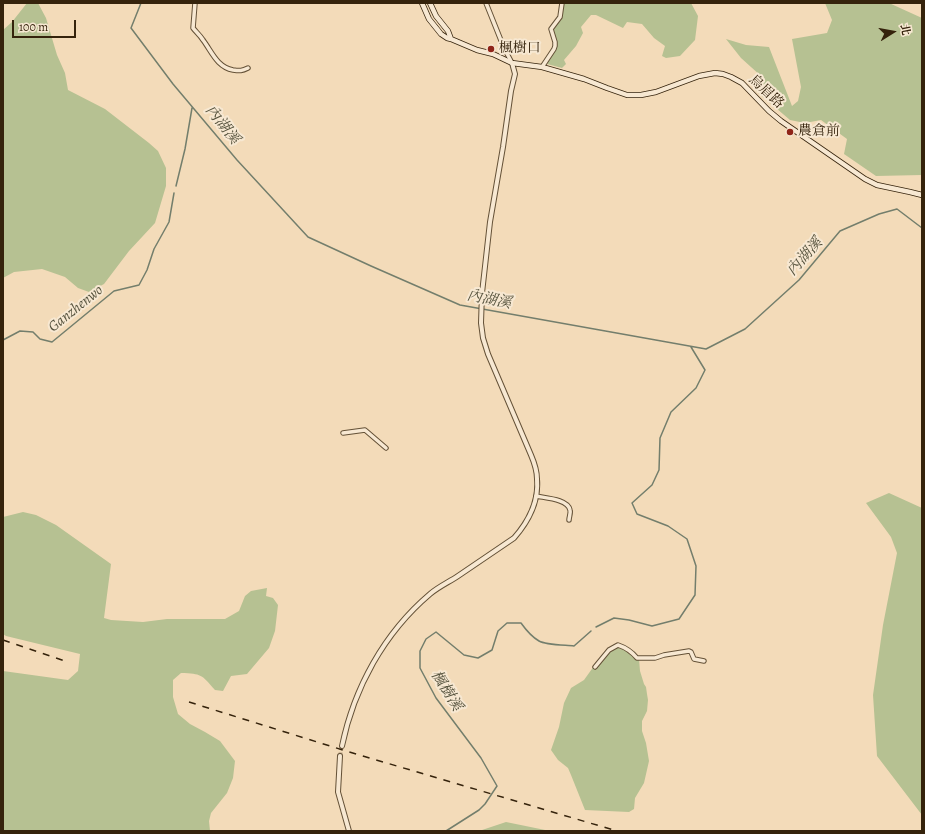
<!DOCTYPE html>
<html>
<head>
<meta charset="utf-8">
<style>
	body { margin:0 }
	#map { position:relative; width:925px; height:834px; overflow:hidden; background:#f3dbb9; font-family:Alegreya,"Noto Serif TC",serif }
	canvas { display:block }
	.frame { position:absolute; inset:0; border:4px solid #35230c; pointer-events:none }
	.north { position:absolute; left:873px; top:12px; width:40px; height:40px; -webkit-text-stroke:3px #f7e8d2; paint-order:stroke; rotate:79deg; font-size:11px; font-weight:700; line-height:16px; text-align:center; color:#35230c }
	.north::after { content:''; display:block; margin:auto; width:14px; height:18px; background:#35230c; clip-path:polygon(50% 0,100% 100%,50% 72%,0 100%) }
	.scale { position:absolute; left:12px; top:20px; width:64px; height:18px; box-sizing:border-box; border:2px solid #35230c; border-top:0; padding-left:5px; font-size:12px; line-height:14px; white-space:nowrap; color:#35230c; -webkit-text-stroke:3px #f7e8d2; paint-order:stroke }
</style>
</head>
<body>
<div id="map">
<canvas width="925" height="834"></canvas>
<div class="frame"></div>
<div class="north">北</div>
<div class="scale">100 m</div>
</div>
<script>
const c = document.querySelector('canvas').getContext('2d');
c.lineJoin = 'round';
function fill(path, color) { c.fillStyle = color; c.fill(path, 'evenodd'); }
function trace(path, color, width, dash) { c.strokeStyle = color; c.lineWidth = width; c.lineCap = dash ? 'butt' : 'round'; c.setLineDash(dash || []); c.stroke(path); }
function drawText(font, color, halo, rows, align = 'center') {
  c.font = font + ' Alegreya,"Noto Serif TC",serif'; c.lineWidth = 4; c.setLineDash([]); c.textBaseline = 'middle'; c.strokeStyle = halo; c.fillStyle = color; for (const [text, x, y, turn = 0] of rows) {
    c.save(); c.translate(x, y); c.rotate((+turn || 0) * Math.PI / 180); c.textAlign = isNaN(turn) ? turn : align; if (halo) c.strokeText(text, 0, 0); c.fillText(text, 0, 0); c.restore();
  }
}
const green = new Path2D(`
	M27,3H38L46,18L57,55L65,73L68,90L105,109L149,143L158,151L166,168V186L155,223L129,251L104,284L89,292L78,288L65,277L42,269L14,272L3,278V30L12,22Z
	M564,3H691L698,16L695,40L680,56L666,58L662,56L665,46L654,38L642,24L627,22L623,28L596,15H591L581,27L583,33L576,46L564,60L566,64L562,68L547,64L557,44L552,28L559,20Z
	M825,3H889L922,18V175L876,176L844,154L847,139L821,120L805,123L790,120L756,91L761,76L741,58L726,39L746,45L769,47L792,106L798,101L801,87L792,39L827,33L832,20Z
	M889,493L922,508V815L877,756L873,695L883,625L897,553L891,537L866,503Z
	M23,512L36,515L56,525L111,564L104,618L111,620L143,622L167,619H225L239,611L245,596L251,591L267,588L266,596L273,598L278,605L275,631L269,648L247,674L231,676L223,691L215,690C201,674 202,674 181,673L173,680V697L178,714L190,724L205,732L220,741L235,761L233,778L227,793L211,813L209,821L210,831H3V671L68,680L78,671L80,654L6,636L3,634V517Z
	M613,645H623L635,652L639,659L640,671L644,684L646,687L647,694L648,700L647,711L642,721V731L646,743L649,761L644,783L635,798L634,809L629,812L585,810L571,775L568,768L558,760L551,750L559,727L564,703L571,688L584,680L599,659Z
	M506,822L550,831H479Z`);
const stream = new Path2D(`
	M141,3L131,28L173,84L237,160L308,237L371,266L460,305L706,349L745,329L799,280L840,231L879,214L897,209L922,228
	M176,186L185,149L192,108
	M3,340L20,331L33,332L40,339L52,342L114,291L139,285L147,270L154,249L169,222L174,193
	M596,627L614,618L629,620L652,626L679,619L695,595L696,566L687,539L668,526L637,514L632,503L652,485L659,470L660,438L671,412L696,388L705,370L691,347
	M446,831L479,810L485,804L497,786L481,758L436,698L420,668V651L426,639L436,632L464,655L478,658L492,650L498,631L507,623H521C526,630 532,637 539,641C546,645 565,645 574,646L591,631`);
const tertiaryTunnel = new Path2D(`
	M340,756L342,746`);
const minor = new Path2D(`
	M195,3L193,28C196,32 200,35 203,40C212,52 217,67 233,70C240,71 242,71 248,68
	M486,3L504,48L512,63
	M542,67L554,49L555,46V42L551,29L560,17L562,3
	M343,433L365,430L386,448
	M536,496C545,498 568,499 570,510C571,513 569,517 569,520
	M595,667L609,650L618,645C627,648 632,652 637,658H655L664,655L689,651L691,652L694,659L704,661`);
const tertiary = new Path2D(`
	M342,746C354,688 384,633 430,594C438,587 449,582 458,576C477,563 495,551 514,538C529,521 539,502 537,479C537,471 534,462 531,455L488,354L483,338L481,323L482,293L490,222L503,147L511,91L515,74L512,63
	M340,756L338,792L349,831`);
const secondary = new Path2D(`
	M422,3L429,19L441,34L447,38L451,39L477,50L493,54L512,63L542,67L584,79L607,88L627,95H641L656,92L699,76L715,73L723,74L731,77L742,83L769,111L781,121L865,179L877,185L910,192L922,195
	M430,3L436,16L448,31L451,39`);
const rail = new Path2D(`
	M3,640L65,661
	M189,702L346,751L617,831`);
const markers = [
	[491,49,4,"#8f2418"],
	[790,132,4,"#8f2418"]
];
const poiNames = [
	["楓樹口",499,49],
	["農倉前",798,132]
];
const streetNames = [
	["烏眉路",766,92,43]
];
const waterNames = [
	["內湖溪",222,125,51],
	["內湖溪",805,257,-48],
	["內湖溪",489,300,11],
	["Ganzhenwo",76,309,-39],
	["楓樹溪",446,691,58]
];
fill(green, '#b6c192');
trace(stream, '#737e6c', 1.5);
trace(tertiaryTunnel, '#cdb696', 4, [4, 2]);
trace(minor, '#645137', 5.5);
trace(tertiary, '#645137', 6);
trace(secondary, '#35230c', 6);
trace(minor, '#f7e8d2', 3.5);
trace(tertiary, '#f7e8d2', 4);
trace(secondary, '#f7e8d2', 4.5);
trace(rail, '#35230c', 1.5, [7, 7]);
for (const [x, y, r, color] of markers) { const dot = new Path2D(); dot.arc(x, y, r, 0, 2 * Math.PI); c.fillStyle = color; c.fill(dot); trace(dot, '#f7e8d2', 1.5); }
drawText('14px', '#35230c', '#f7e8d2', poiNames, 'left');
drawText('14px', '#35230c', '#f7e8d2', streetNames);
drawText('italic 15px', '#54513c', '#f7e8d2', waterNames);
</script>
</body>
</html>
